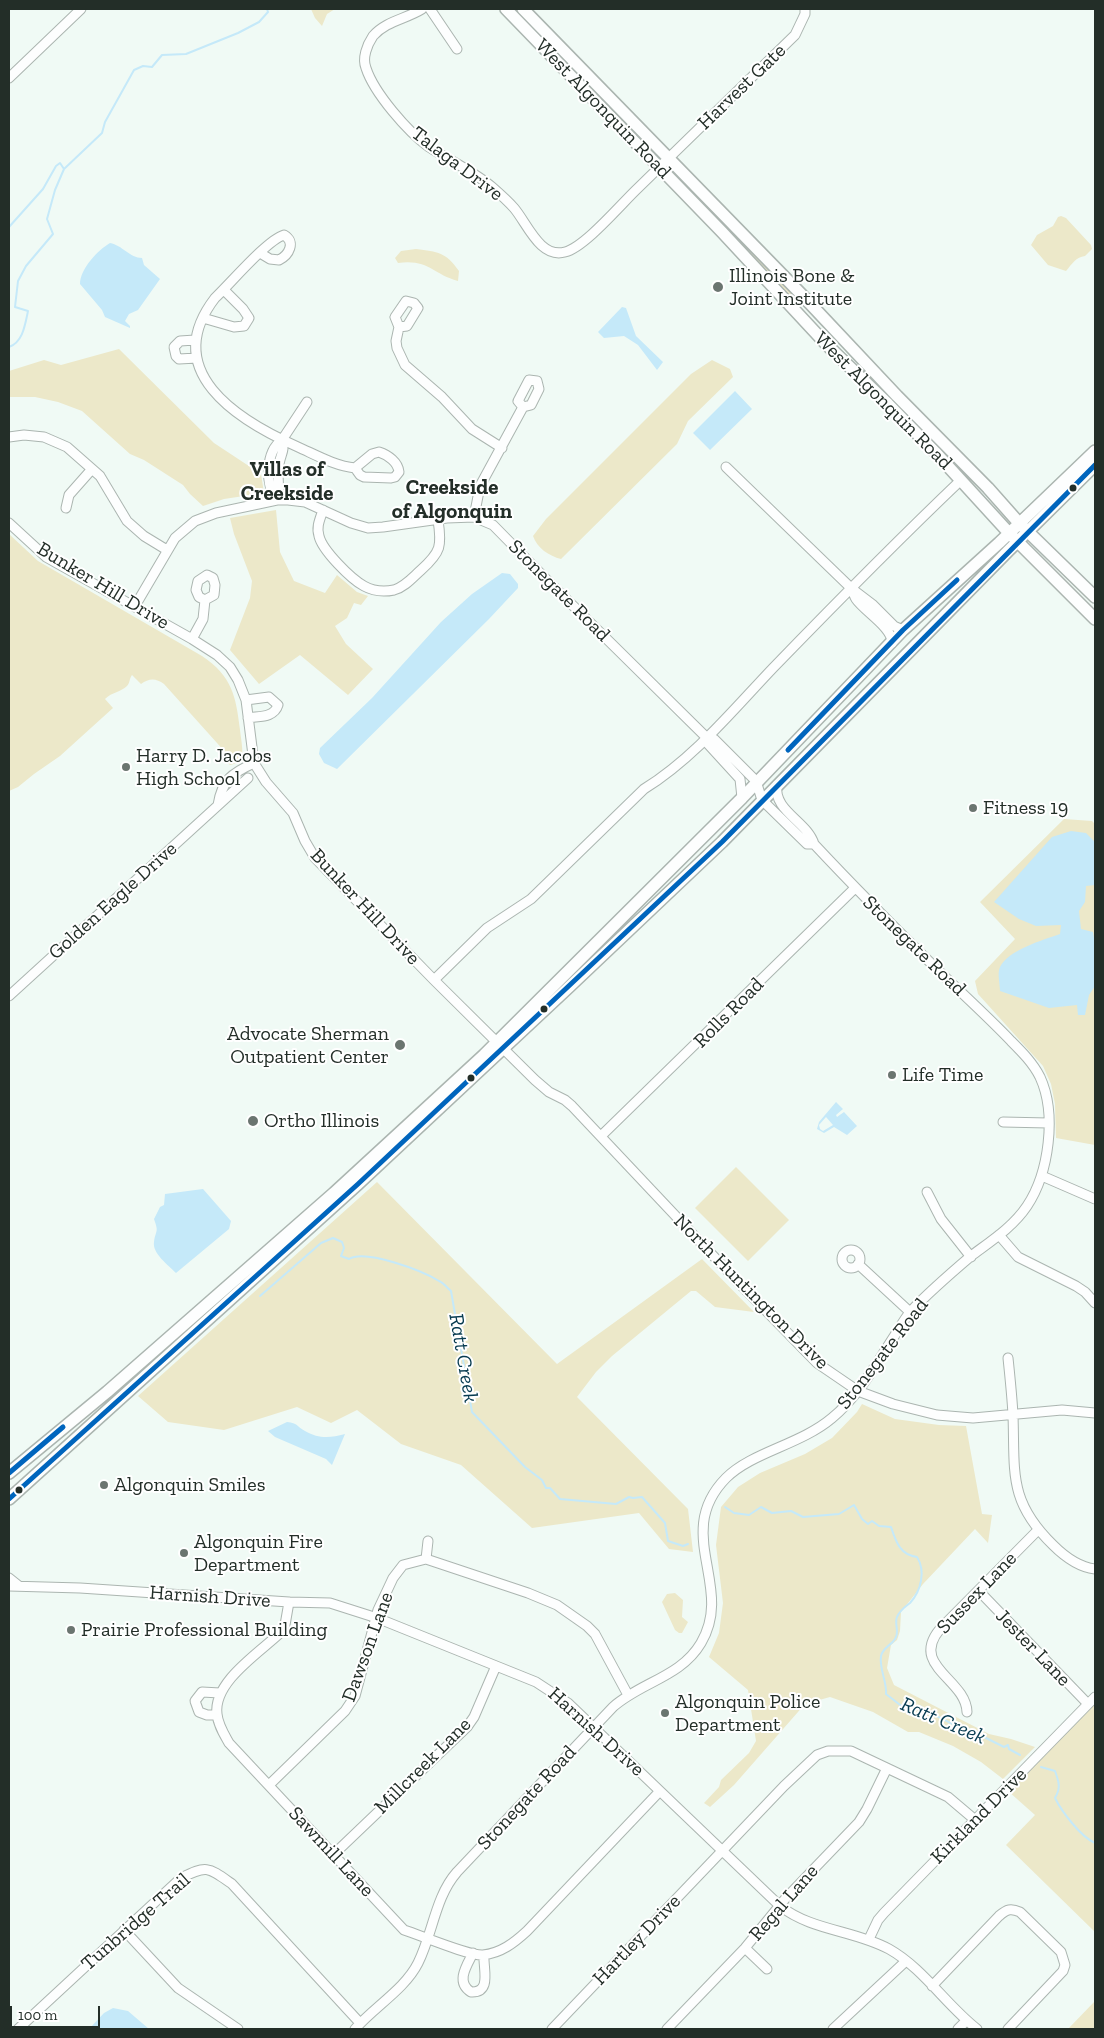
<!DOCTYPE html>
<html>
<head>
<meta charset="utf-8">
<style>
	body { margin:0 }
	#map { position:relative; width:1104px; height:2038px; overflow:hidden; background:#f0faf5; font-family:"Zilla Slab",serif }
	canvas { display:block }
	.frame { position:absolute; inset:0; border:10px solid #232e28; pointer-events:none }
	.scale { position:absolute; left:10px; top:2006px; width:90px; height:22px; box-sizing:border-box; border:2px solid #232e28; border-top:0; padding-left:6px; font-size:15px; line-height:18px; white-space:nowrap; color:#232e28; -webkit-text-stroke:4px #fff; paint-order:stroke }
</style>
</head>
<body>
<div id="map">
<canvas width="1104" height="2038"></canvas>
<div class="frame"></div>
<div class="scale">100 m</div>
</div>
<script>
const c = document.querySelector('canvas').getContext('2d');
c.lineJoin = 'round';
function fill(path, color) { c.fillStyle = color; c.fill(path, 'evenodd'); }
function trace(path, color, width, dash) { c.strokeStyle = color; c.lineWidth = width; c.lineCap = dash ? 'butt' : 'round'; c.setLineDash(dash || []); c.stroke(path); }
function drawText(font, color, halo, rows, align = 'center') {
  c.font = font + ' "Zilla Slab",serif'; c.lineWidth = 4; c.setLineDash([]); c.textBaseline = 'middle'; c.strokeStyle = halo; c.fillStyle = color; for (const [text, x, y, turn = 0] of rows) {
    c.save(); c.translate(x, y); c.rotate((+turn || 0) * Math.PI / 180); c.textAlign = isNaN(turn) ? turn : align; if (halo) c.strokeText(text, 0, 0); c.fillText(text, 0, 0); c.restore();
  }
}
const green = new Path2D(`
	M311,9H335L327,14L322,26L315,18Z
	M1061,216L1066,218L1091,245L1092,249L1085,256C1076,257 1072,264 1066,271L1048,265L1031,245L1037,235L1053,226L1058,217Z
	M736,236L798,295L792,301L735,237Z
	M416,249C438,252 446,252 459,271L458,281C432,274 429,259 398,263L395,258L401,251Z
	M119,349L214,443L261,474L264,493L224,499L203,506L190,494L183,485L144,460L130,454L82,411L58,402L35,397H9V371L44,360L61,365Z
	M712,360L730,369L733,377L688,421L677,444L561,559C549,556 537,548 533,536L546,519L691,374Z
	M276,510L280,552L294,581L325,593L337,575L357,592L368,596L361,605L354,603L347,618L335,626L346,644L373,669L348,695L300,655L259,684L230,650L250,598L252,581L234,534L230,518Z
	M9,534L38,561L202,656C232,676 236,696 240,730C241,740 244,752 241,762L230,765L225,760L226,753L164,684C156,678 149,678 141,684L132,675C129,679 130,683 127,686C121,692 112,692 105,699L113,708L60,756L34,774L18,787L9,791Z
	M1064,819L1092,821L1095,824V1145L1056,1138L1055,1104L1051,1084L1043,1066L978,994L975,981L1015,939L980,902Z
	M736,1167L789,1220L748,1261L695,1208Z
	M377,1182L557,1364L702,1259L754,1312L715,1307L696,1291H691L612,1356L596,1372L577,1397L688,1509L693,1552L669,1549L639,1513L532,1528L461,1465L401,1444L357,1410L331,1423L297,1407L224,1430L168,1422L138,1396Z
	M862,1404L895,1419L939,1425L966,1426L982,1514L992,1515L988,1543L975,1529L923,1584L901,1612L900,1631L897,1640L891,1645L887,1668L894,1685L989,1734L1011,1739L1035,1747L1003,1779L981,1762L953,1746L919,1732H908L873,1712L830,1697L805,1704L734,1785L710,1807L704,1803L719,1787L721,1780L749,1753L756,1741L748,1690L709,1657L719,1633L723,1603L716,1545L721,1507L738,1487L760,1473L805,1454L832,1438L857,1412Z
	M675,1593L683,1600L682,1617L688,1622L682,1633H679L675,1630L662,1602L667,1594Z
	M1095,1704V1932L1006,1845L1035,1815L1008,1791Z
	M1095,2001V2029H1068Z`);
const water = new Path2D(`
	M110,243C122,245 130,258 142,258L144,265L160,279L138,310L129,314L125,321L130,326V328L105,317L102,310L80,284C80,269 98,250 110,243Z
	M622,307L626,308L636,336L663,362L657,370L638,345L624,336L604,338L598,332Z
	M735,391L752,409L710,450L693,433Z
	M502,573L510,574L518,584V588L489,619L337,769L324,763L319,754L320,748L372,698L441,622L472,594Z
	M1071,831L1086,833L1095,842V885L1086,886L1085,902L1079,911L1081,929L1093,932L1095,944V986L1089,995L1085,1015H1078L1077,1005L1049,1008L1000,991C1000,984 997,973 1000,967C1008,950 1043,940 1060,934L1061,925L1036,926L1019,919L994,902L1052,837Z
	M836,1102L843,1109L836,1115L837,1117L844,1112L857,1126L847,1135L834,1127L824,1133L817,1129L819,1122ZM826,1117L833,1125L823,1131L820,1129L819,1125Z
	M203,1189L231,1221L229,1229L176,1273C168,1265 152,1253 154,1242C156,1229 159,1233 154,1219L160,1207L164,1205L165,1194Z
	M287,1422C298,1423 296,1426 305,1431C319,1439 330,1438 345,1434L332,1465L326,1459L275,1437L268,1431Z
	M113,2008L128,2011L149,2029H89L104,2013Z`);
const stream = new Path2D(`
	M9,227L43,189L56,166L60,163L64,169
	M9,347C23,342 25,325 28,311L15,307L18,281L26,266L53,234L47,219L55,190L64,169L102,133L105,122L134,70L143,66L152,67L162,55L186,54L238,33L259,22L268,12L267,9
	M260,1296L321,1243L333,1238L342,1242L344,1248L341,1256L349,1259C366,1249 423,1271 439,1281C444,1283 447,1288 451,1291L472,1412L525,1467L542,1480L546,1488H550L560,1499L616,1504L629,1497L633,1498L642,1497L665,1523L668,1541L683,1546L688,1544
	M725,1507L734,1513L749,1515L761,1507L772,1513L791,1511L803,1517L839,1514L854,1505L862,1519L868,1524L872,1521L879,1526L891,1527C896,1542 900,1555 917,1557C926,1571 921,1591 910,1603C905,1607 900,1610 897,1617C894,1624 900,1632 895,1639C891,1646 883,1647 881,1656C879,1669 887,1681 886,1694L904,1708L920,1706C932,1716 949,1720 962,1730L966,1728L1004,1747L1008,1745L1009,1749L1020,1755
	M1041,1767L1055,1771C1059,1782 1061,1788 1055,1798C1062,1812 1081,1837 1095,1843`);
const minor = new Path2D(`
	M422,9C406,19 386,21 373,36C367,45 362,58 366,68C374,93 408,132 429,147C450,161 473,171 492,187C500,194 508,201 514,208C527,223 540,259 565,252C585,247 621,204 638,188C690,137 743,86 795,35L805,14V9
	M430,9L457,49
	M9,78L81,9
	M260,253L270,259L279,260C289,255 296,242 284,235C267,240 230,284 215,298C159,371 237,420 298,447C316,455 335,466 355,468L360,475L364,477L391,478L395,477L399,472C398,462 388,455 379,452L372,454L355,468
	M203,318L234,327L244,326L249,318L243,309L224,290
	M399,327L407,326L418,308L414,303L406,301L395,317L399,327L396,341L397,348L405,365L442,397L472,429L502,448
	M195,340L180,341L174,347L176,356L179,359L197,358
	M529,380L537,381L539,389L531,405L523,407L518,401Z
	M9,437L24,435L44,437L67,447L100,476L127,521L144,536L167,550
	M282,440C285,451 281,453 279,464C276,476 281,488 277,500C265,486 265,452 282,440L307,402
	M726,467L851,588L872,604L894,626L903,630
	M66,508L69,495L92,469
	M323,510C320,519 316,527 319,536C322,550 351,579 364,586C373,591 384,592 394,590C405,587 413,577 421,570C441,552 442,546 438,520
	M474,517L480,486L523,407
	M9,523L46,557L192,639L217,655L230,667L238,680L246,700L254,763L266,782L293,813L305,841L315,858L434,980L535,1080L549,1092L565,1100L572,1106L736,1280L817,1363L858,1391L893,1404L937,1415L973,1418L1062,1410L1095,1413
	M207,575L213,578L215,585L214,595L205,600L199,597L196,590L198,581Z
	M851,588C853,591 854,596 856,599C864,611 893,628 892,643
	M135,606L175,538L195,521L216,513L277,500H288L305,502L351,523L368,528L383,527L447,518L474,517L493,525L548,581L706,737L714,739L756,781L762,800L807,844H814
	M192,639L203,619L205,600
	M246,700L269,697L278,705C274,718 259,716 248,718
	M706,737L708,744L740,779L742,798
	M218,805C222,780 232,773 254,763
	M434,980L487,928L531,899L644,789C694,758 733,710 773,668C835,604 897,541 961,480
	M9,996L248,778
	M1003,1122L1048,1123
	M601,1136L855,888
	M1042,1176L1095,1199
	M927,1192L941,1219L971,1257
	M999,1235L1018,1257L1076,1286L1085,1292L1095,1303
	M842 1259a9 9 0 1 1 18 0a9 9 0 1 1-18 0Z
	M858,1264L910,1312
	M1008,1358C1010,1377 1012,1396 1013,1415C1015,1473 1008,1501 1053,1545C1065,1557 1078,1567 1095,1569
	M426,1559L428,1541
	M9,1578L19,1586
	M9,1586L80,1588L289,1602L330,1603L377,1618L536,1682L568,1703L780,1906C812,1931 854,1930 889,1949C923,1968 947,2006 977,2029
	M979,1591L1088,1704
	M289,1602L285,1625L280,1633C259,1653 213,1682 217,1714C218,1725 224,1734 229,1743L404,1930C420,1935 469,1956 483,1955C501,1953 514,1943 527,1931L660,1791
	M967,1712C966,1679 909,1666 940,1629L1038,1530
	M217,1715H207L199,1712L195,1701L202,1692L220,1693
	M269,1785L345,1711L355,1696L378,1610L393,1578L403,1565L426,1559L528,1593L557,1605L587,1626L595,1634L628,1695
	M333,1855L467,1727L474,1717L496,1666
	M124,1930L178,1988L238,2029
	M869,1939L878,1920L884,1913L1095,1697
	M745,1948L767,1969
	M473,1953C467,1965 455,1982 471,1992C492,1993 483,1969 484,1955
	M932,1986L999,1916C1007,1909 1011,1908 1020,1912L1061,1952L1065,1965L1063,1971L1008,2029
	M18,2029L181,1878C207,1865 208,1867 232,1884L360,2023
	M355,2029C374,2007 405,1989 418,1963C433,1933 435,1897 457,1872L613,1707C641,1682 681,1677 701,1643C735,1586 672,1533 726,1478C752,1452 800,1445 832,1418C859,1396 876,1364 895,1335C900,1327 905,1318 911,1311C929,1292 951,1273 971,1256C991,1241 1013,1227 1027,1206C1049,1173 1057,1114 1040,1077C1033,1063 1022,1052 1011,1041C990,1019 967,998 944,976C900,933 856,889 814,844C807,821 773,811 777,785
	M552,2029L784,1786L817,1755L828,1751H851L948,1797L974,1819
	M667,2029L745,1948L785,1899L859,1822L867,1809L887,1768
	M833,2029L906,1961
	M958,2029L966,2021`);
const major = new Path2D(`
	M506,9L722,232L827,345L888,404L935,452L1009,533L1095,619
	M523,9L801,294L897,396L988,488L1019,523L1095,597
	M9,1473L107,1392L334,1193L484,1055L742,798L903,630L999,543L1095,451
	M9,1499L358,1184L569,987L722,842L1008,551L1095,465`);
const bus1 = new Path2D(`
	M788,750L903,630L957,580
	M9,1473L63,1427
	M9,1499L358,1184L722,842L1095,465`);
const markers = [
	[718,287,6,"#6b7570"],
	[1073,488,4.5,"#232e28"],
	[126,767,5,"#6b7570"],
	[973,808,5,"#6b7570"],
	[544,1009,4.5,"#232e28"],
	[400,1045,6,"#6b7570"],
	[892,1075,5,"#6b7570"],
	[471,1078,4.5,"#232e28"],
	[253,1121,6,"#6b7570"],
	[104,1485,5,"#6b7570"],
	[19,1490,4.5,"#232e28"],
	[184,1553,5,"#6b7570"],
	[71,1630,5,"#6b7570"],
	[665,1713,5,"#6b7570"]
];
const streetNames = [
	["Harvest Gate",742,87,-44],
	["West Algonquin Road",603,109,46],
	["Talaga Drive",457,164,37],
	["West Algonquin Road",883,401,45],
	["Bunker Hill Drive",103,586,31],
	["Stonegate Road",559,591,45],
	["Golden Eagle Drive",113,901,-42],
	["Bunker Hill Drive",365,907,47],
	["Stonegate Road",914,946,44],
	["Rolls Road",729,1013,-45],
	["North Huntington Drive",751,1292,45],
	["Stonegate Road",883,1354,-52],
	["Sussex Lane",977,1593,-46],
	["Harnish Drive",210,1597,4],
	["Dawson Lane",368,1647,-70],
	["Jester Lane",1033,1648,46],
	["Harnish Drive",596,1732,42],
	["Millcreek Lane",423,1766,-45],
	["Stonegate Road",527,1798,-47],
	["Kirkland Drive",979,1816,-45],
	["Sawmill Lane",331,1852,47],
	["Regal Lane",784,1903,-49],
	["Tunbridge Trail",136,1922,-41],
	["Hartley Drive",637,1940,-46]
];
const poiNames = [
	["Illinois Bone &",729,276],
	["Joint Institute",729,299],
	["Harry D. Jacobs",136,756],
	["High School",136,779],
	["Fitness 19",983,808],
	["Advocate Sherman",389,1034,"right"],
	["Outpatient Center",389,1057,"right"],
	["Life Time",902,1075],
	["Ortho Illinois",264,1121],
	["Algonquin Smiles",114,1485],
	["Algonquin Fire",194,1542],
	["Department",194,1565],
	["Prairie Professional Building",81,1630],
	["Algonquin Police",675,1702],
	["Department",675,1725]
];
const neighbourhoodNames = [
	["Villas of",287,470],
	["Creekside",287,494],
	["Creekside",452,488],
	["of Algonquin",452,512]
];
const waterNames = [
	["Ratt Creek",463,1358,80],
	["Ratt Creek",943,1721,23]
];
fill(green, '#ece8c9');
fill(water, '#c5e9f9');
trace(stream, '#c5e9f9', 2);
trace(minor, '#abb5b0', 11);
trace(major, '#abb5b0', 14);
trace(minor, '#fdfefe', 9);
trace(major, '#fdfefe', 11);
trace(bus1, '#0065bd', 5);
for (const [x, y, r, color] of markers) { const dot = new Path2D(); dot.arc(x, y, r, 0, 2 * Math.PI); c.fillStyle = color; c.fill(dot); trace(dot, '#fff', 2); }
drawText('20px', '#232e28', '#fff', streetNames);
drawText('20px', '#232e28', '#fff', poiNames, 'left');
drawText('bold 21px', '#232e28', '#fff', neighbourhoodNames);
drawText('italic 21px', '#073b50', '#fff', waterNames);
</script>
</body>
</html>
